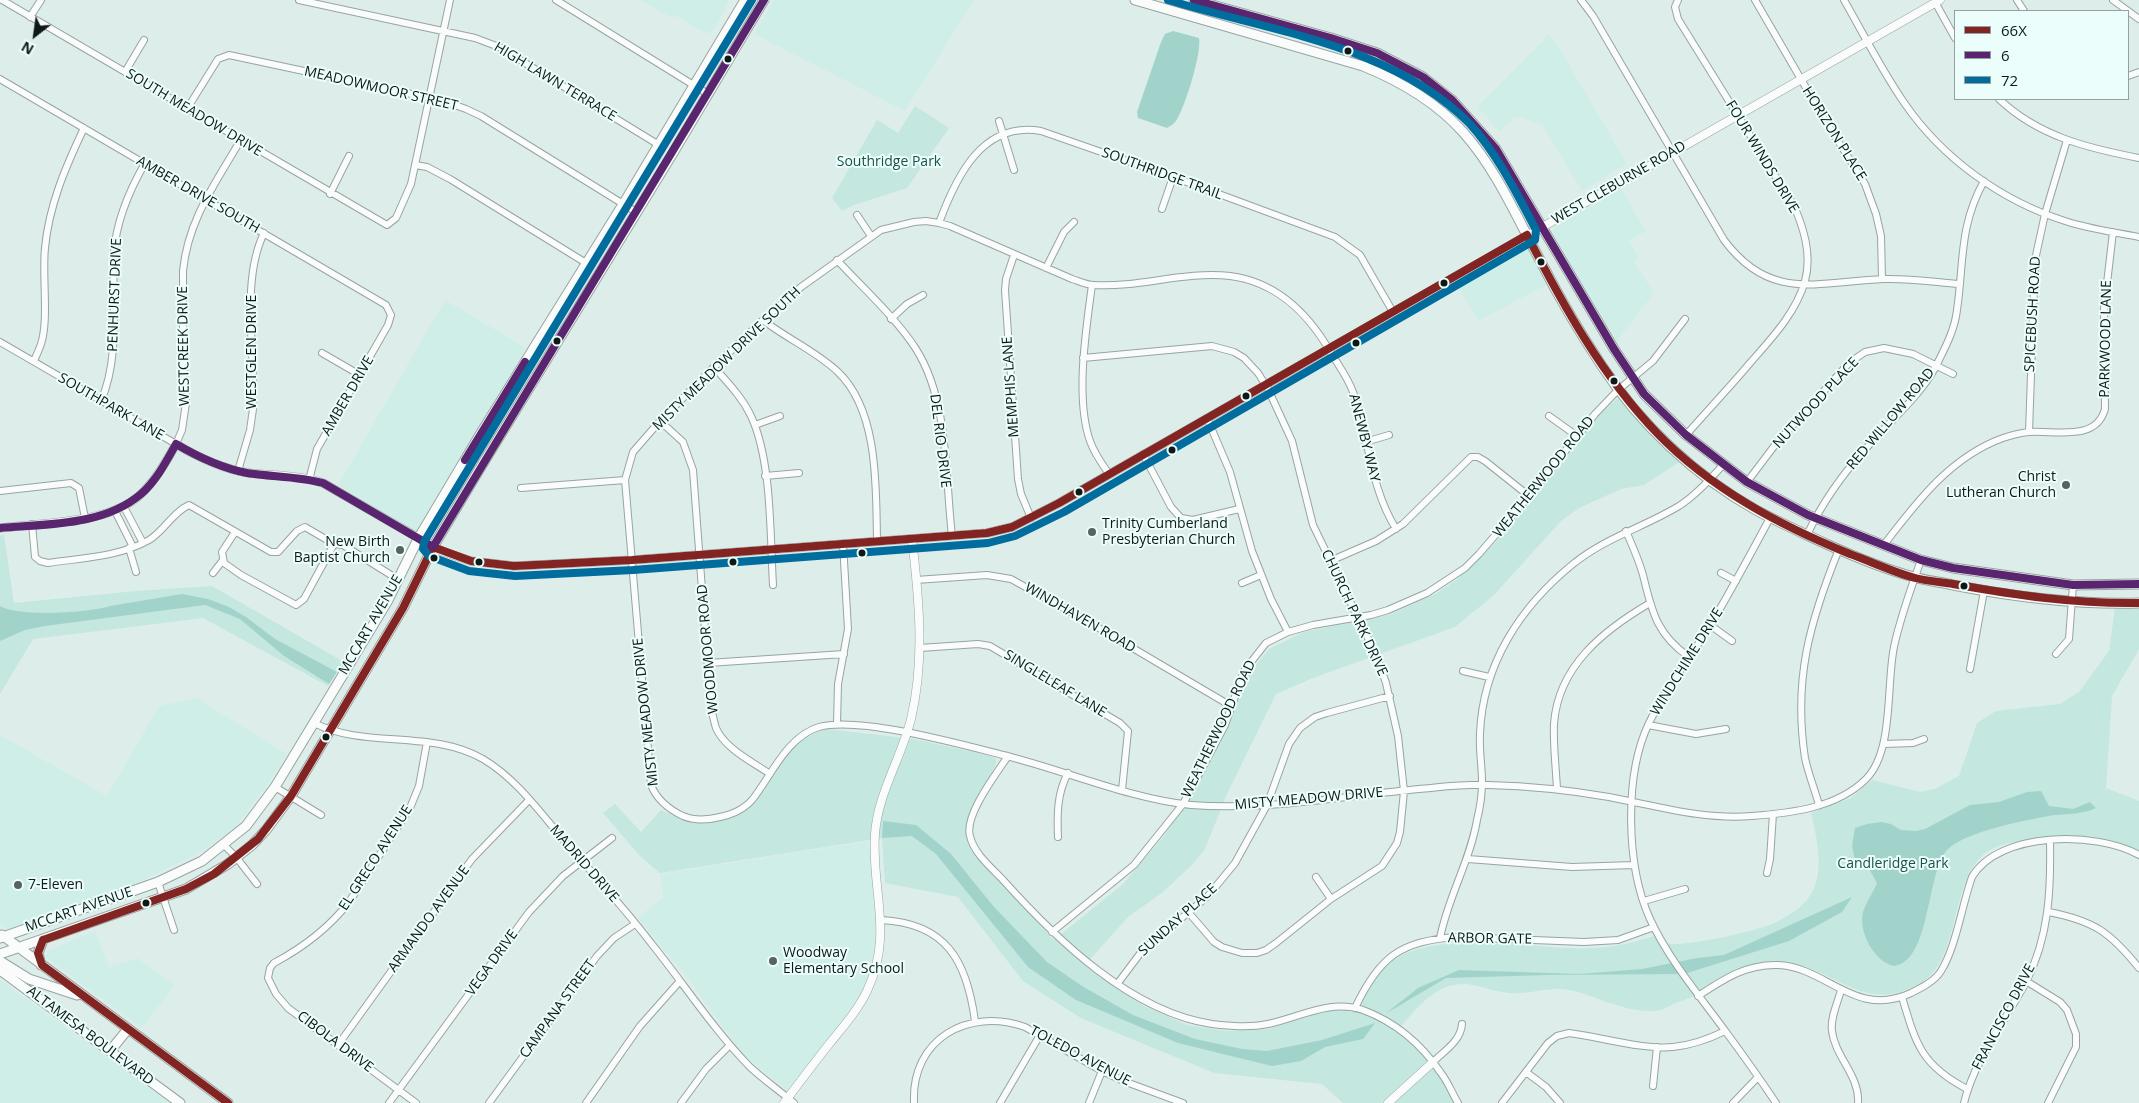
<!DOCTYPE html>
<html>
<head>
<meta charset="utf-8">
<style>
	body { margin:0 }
	#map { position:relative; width:2139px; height:1103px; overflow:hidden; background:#ddedea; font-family:"Open Sans",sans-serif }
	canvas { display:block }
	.legend { position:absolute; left:1954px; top:10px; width:175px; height:90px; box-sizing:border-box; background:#ecfefb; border:1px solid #93a2a0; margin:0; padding:6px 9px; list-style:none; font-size:15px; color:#0e1917 }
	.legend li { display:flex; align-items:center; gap:10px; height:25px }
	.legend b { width:25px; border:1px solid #93a2a0 }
	.north { position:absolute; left:10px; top:10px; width:50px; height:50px; -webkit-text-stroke:4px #ecfefb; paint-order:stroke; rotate:210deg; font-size:14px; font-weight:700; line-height:20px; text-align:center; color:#0e1917 }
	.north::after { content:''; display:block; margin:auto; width:18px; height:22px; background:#0e1917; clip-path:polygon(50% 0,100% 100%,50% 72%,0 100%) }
</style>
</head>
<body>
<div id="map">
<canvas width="2139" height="1103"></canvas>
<ul class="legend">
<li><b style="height:6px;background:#822522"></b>66X</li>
<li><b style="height:6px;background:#5a256f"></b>6</li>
<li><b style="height:6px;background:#006d9e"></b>72</li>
</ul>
<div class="north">N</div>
</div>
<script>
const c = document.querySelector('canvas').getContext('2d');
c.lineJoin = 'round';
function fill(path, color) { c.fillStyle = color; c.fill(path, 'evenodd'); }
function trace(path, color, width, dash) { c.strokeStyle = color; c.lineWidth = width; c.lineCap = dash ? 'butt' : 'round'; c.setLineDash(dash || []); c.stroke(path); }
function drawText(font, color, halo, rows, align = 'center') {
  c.font = font + ' "Open Sans",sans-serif'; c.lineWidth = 4; c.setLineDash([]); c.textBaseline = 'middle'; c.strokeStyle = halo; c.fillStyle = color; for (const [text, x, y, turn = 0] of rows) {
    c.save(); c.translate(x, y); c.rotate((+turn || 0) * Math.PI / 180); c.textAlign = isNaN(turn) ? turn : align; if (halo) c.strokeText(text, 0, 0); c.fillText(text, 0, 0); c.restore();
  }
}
const built = new Path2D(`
	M639,0H729V1L717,25L708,34L674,15L672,18Z
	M774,0H974L905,111L754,34Z
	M1549,34L1560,49L1627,164L1582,191L1543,126L1521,117L1514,118L1499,131L1477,107Z
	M1621,188L1646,231L1629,241L1639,259L1634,262L1654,293L1616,342L1552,232L1556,226Z
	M1523,245H1528L1550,283L1478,321L1455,281Z
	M445,300L526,348L415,532L338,485Z
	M196,698L287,754L270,781L235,828L197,854L140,882L8,930L0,924V735L107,796L159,706Z
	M869,841L876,920L875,948L870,973L861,994L850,1012L787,1090L766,1074L743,1053L726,1032L690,981L638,918L663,897L660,874Z
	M95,931L109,967L137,958L175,985L142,1028L44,956L47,951Z
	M0,980L147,1086L170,1103H0Z`);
const green = new Path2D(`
	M915,106L949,128L907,188L854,205L842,211L832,198L877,120L898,133Z
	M1619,397L1681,461L1644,485L1621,489L1579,508L1561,521L1494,595L1455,627L1313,678L1276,694L1227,794L1205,849L1192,865L1163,892L1128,917L1085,965L1144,1006L1187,1025L1227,1031L1269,1029L1329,1010L1354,1012C1363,996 1370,980 1383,968C1431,924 1535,952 1595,948C1616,947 1635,942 1654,936C1659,939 1666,944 1671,944C1692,945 1753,932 1772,924C1786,918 1804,907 1811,894C1825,870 1817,839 1811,813L1851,798L1872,780L1920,792L1935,789L1959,776L1977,723L1996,711L2060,704L2079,692L2109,651L2115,608L2139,607V649L2112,696L2106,788L2139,801V852C2103,833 2081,834 2041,839C2026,841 2009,841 1994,848C1947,870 1964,957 1921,983C1863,1017 1835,966 1780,961C1752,958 1731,977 1708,989C1698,995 1687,999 1676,1003C1671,1005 1665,1009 1660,1010C1631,1015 1601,998 1574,991C1550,985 1532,995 1509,993C1495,992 1480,985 1466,984C1433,983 1416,1010 1396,1032L1423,1054L1438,1073L1456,1103H1343L1322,1084L1214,1073L1081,1018L1023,981L958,897L885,883L882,838L660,873L640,856L603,813L615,804L641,832L661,810L687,822L725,819L750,804L791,747L805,737L827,729L914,739L991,756L996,758V764L970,816L972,844L984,863L1054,940L1123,884L1165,835L1220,742L1250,672L1269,649L1304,632L1391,614L1437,593L1456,580L1494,544L1600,414Z
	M4,535L14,603L136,591L212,586L344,662L328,686L203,618L33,639L0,694V536Z`);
const water = new Path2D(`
	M1173,31L1199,38C1202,52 1185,108 1176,121C1174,124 1170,126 1167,128L1138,118L1137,112L1161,42L1165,34Z
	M182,594L208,599L229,607L246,617L275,639L337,672L329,684L284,656L240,619L205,605L45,626L25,630L0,641V606C18,617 89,613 110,606Z
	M2041,791L2049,806L2073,809L2090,802L2096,808C2083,814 2068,814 2055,815C2030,819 1963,832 1947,850C1926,874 1931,961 1894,966C1874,962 1858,931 1863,912C1866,902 1873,893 1877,883L1869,869L1855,860L1852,846L1855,828L1867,824L1881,822L1891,824L1901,830L1916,831L1925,829L1970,805L1999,802L2027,792Z
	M883,821L916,825L951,854L994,907L1047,962L1082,986L1133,1015L1195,1039L1242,1049L1267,1051L1322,1040L1375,1023L1363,1039L1325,1047L1301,1061L1272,1066L1178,1043L1076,1000L1028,967L936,854L912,836L882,838Z
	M1852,897L1842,912L1789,941L1684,974L1548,975L1446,978L1385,1014L1418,988L1459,970L1579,974L1642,969L1697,958L1724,955Z`);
const minor = new Path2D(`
	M2,0L387,225L396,218L411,184L450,0
	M299,0L475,38L499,47L659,145
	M556,0L708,94
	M1581,0L1593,16L1724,240C1770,302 1818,282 1883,279C1909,278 1934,282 1959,284
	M1678,0L1675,7L1678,19L1794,206C1804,229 1812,255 1805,281C1796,313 1771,339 1750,363C1729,388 1707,411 1686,435
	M1755,0L1823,117L1865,184L1876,214L1881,236L1882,279
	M1844,0C1864,35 1882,71 1905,104C1943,159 2002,201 2065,221C2089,229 2114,232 2139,237
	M2017,0L2024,11
	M2113,0L2139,19
	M1935,2L1955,38
	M30,17L41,0
	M125,72L144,40
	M2128,76L2139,72
	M0,79L386,305L391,315L388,325L317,449L309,480
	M1999,99C2038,136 2087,148 2139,158
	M187,109L218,59L229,55L444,101L466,109L481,116L636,212
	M999,121L1014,170
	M415,165L427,167L450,179L586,263
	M330,194L349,156
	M1162,209L1173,177
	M857,215L871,236
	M939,223C956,177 982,121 1041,131L1173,177L1335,237L1360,255L1393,312
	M1014,255L1006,279L1005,290L1018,479L1021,494L1031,518
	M837,260C862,287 897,319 916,349C949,401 945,476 952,536
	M1046,268L1064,232L1074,222
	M1092,285C1086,330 1075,398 1090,441C1094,453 1102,464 1109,474
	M891,319L907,304L923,295
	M763,320C787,339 816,351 838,372C879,411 876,489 877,541
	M0,342L176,444L182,430L186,403L183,351V271C188,220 215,184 240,141
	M322,353L360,375
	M1083,358L1212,346L1234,352L1244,358L1258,373L1268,389L1292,441L1313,525L1377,657L1386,683L1398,736L1404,791L1400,832L1397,843L1382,866L1331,899L1276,943L1266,950L1257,953H1242L1222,947L1214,942L1189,913
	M34,361C36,356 39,350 41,344C49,320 42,276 45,248C49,205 66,166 84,128
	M714,367C728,383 742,397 751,416C772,461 770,535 773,585
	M101,401C121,355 111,302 114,253C116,222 129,191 145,163
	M1549,416L1577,436
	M1207,418L1230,472L1252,551L1271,599L1288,632
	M660,421L683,442L693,470L711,709C713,715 714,722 716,728C725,749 753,762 770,774
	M755,425L780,416
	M2029,432L2035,260L2045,214L2067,140
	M1365,442L1389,435
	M1143,454L1171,507L1181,518L1193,520L1239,509
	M238,471L250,430L253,409C256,355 240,282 264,233
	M765,476L799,473
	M1747,482L1775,445L1849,363L1865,352L1884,348L1913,354L1953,374
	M521,488L625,480
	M0,491L71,483L79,488L85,518
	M124,507L143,543
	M115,511L133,547
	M1770,518C1751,553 1732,589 1711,624C1691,657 1666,688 1649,723C1624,775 1626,866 1650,919C1669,960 1699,995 1726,1032C1743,1055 1760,1079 1776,1103
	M32,524L35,557L40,561L48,563C81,558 119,557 149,540C164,531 173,512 189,505L271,552H278L297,531L305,527L334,544L343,545L399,580
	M1396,529C1369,485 1370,439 1353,392C1348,378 1339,366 1331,353C1308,313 1277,282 1230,276C1184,271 1139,288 1094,285C1086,285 1079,281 1072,279L950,226L939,223L926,221L914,222L881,230L801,287L763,320L714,367L660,421L633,452L625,480L651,785C657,800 668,809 683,816C695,821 708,820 720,817C730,815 740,811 748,804C754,799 757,793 762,786C776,765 792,735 819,727C860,716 963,745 1007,756C1066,771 1131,799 1191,805C1267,811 1344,796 1419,789C1442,787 1465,784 1488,785C1528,786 1569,790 1609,797C1657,806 1703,820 1752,816C1791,813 1837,808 1866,779C1894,751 1886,686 1894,647C1900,618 1911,588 1921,560
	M1626,531C1632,545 1639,560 1643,575C1652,611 1656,634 1689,657
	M235,532L222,552L224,563L241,575L296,605L304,599L334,544
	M1807,535C1823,501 1844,472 1869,445C1893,418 1924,393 1939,360C1947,344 1955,328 1957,310C1964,262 1959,226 1984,181
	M1883,546C1916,503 1950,457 2003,438C2012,435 2020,433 2029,432C2056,430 2096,442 2105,409L2104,309L2113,232
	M129,548L136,572
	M1330,561L1376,541L1403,524L1471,457H1478L1485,461L1529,496
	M213,573L223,560
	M1721,573L1736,581
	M916,580L987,575L1011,579L1092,624L1231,706
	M1242,583L1261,575
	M1710,625L1732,641
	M920,648L978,644L990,646L1120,723L1128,731L1122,790
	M2056,654L2069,639L2073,585
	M708,663L844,654
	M1970,669L1984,591
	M1463,671L1489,677
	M314,723C365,749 430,729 483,759C517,779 542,815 568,845C596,877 625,909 651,943C684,984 713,1029 750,1067C764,1080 780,1091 794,1103
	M837,724L838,684L848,629L843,544
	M1648,725L1696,734L1726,729
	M1884,744L1913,743L1924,739
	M1008,756C997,773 964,815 970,836C974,854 992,868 1004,881C1056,939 1131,1012 1212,1024C1230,1026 1249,1028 1268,1024C1301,1017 1329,999 1363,1010C1395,1022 1422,1045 1441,1073C1448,1082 1452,1093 1458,1103
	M275,787L321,815
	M1557,789C1556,768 1553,745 1554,724C1558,666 1604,630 1650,603
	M1819,805C1815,790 1808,773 1805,758C1793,679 1810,621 1839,549
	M1058,837C1057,815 1057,793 1068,773
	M224,845L236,857L257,884
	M1468,859L1572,867L1634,865
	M1767,873L1770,859L1773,814
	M1316,877L1331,899
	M158,882L174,930
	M1644,901L1685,889
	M2049,912C2094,921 2110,932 2139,968
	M881,920C947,923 967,962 975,1021
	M1052,932L1134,865L1183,804L1225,725L1244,671L1266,643L1288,632L1313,625L1371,615L1388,610L1427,593L1465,568L1479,554L1529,496L1595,414L1618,390L1653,361L1685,319
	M1440,938C1448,897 1470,861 1477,820C1480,808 1482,794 1482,782C1482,766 1479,750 1480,733C1483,664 1520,607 1573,564C1605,538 1644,527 1679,506C1696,495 1709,480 1723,465
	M2026,981L2060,1002L2067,1010L2076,1034V1047L2048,1103
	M1118,983L1142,951L1208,896L1235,863L1267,805L1289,744L1300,728L1315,717L1327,713L1390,696
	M1841,990C1838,1002 1830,1018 1832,1031C1835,1057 1860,1076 1858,1103
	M1698,996C1724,979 1746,964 1778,965C1827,967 1855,1019 1911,993C1921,988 1935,981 1941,971C1956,947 1962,905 1972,877C1999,831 2097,831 2139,855
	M1902,997C1916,1044 1921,1065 1967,1089
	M1355,1008C1379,957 1401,940 1458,937L1584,942L1618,940L1654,927
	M338,1045L472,859L529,800
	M1433,1062C1444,1051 1461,1041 1462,1024
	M1526,1072L1546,1087L1560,1103
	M1653,1086L1657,1047
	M389,1103L529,912L563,876L612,838
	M416,1103L288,1008L276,994L268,978L270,968L274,963C302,948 329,928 349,902L410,808L419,786L427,742
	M489,1103L597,956L614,938L635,924
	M586,1103L640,1026L680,981
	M681,1103L706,1069L730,1045
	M914,1103C911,1039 968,1007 1025,1027L1102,1071L1126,1082L1183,1103
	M1000,1103L1040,1035
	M1089,1103L1102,1071
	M1502,1103L1548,1043L1557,1036L1569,1033C1601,1037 1643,1050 1673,1047C1692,1045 1709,1039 1725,1031
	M1733,1103L1758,1077
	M1964,1103C1975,1058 2005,1022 2026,982C2049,937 2051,890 2050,841`);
const tertiary = new Path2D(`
	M0,528C42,523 109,524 140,495C155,481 166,462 176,444C199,458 222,469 249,473C273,476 300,475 323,483L441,551L471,561L514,566L632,560L961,535L987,533L1012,527L1059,503L1940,0
	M784,1103C799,1083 814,1063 830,1043C843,1027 858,1010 867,991C894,933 871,891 875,834C878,793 901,759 911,719C925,661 919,598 912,539
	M1388,1103L1433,1062`);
const secondary = new Path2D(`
	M1135,0L1363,66C1400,81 1436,102 1463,132C1497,170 1517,218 1541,262C1559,297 1580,333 1602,366C1640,424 1695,476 1756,510C1778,522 1801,532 1824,543C1853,556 1883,569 1914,577C1927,581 1940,582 1953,585C2015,597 2076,605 2139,603
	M1194,0L1331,38L1377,53L1423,77L1452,100L1496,149L1614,349L1644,394L1686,435L1747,482L1808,515L1921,560L1953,568L2073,585L2139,584
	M2,935L228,1103
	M0,938L158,882L202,861L246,826L275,787L387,602L418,539L481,433L624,203L745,0
	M0,954L186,889L228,864L252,845L266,830L291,796L353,692L403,608L433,547L479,470L673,153L764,0
	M0,961L29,979L77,995
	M41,965L38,953L43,940
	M0,970L180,1103
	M110,1051L128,1029`);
const bus1 = new Path2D(`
	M1527,235C1563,305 1602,376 1657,433C1711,489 1779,525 1850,554C1872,562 1893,572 1915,578C1927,581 1940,582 1953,584C2015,595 2075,604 2139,603
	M433,547L471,561L514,566L632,560L987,533L1012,527L1059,503L1527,235
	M43,940L186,889L214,874L258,839L291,796L403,608L433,547
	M43,940L38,953L42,965L228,1103`);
const bus2 = new Path2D(`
	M1194,0L1331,38L1377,53L1423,77L1452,100L1496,149L1614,349L1644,394L1686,435L1747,482L1808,515L1921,560L1953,568L2073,585L2139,584
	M176,444C198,457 221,468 247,473C272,477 298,476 323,483L433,547L764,0
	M465,460L525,362
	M0,528C45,524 104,526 141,494C156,481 166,462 176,444`);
const bus3 = new Path2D(`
	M752,0L424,542L423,549L429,556L469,571L515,576L633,570L988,543L1015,536L1064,512L1535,240L1536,230C1517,194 1498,155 1470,124C1393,45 1269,31 1168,0`);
const markers = [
	[1348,51,4.5,"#0e1917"],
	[728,59,4.5,"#0e1917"],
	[1541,262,4.5,"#0e1917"],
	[1444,283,4.5,"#0e1917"],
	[557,341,4.5,"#0e1917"],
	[1356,343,4.5,"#0e1917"],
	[1614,381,4.5,"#0e1917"],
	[1246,396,4.5,"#0e1917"],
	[1172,450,4.5,"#0e1917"],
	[2066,485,5,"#566361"],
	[1079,492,4.5,"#0e1917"],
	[1092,532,5,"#566361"],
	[400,550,5,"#566361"],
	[862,553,4.5,"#0e1917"],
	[434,558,4.5,"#0e1917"],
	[479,562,4.5,"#0e1917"],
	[733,562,4.5,"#0e1917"],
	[1964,586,4.5,"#0e1917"],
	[326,737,4.5,"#0e1917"],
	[18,885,5,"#566361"],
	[146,903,4.5,"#0e1917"],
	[773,961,5,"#566361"]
];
const streetNames = [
	["HIGH LAWN TERRACE",555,82,31],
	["MEADOWMOOR STREET",381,89,13],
	["SOUTH MEADOW DRIVE",194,113,31],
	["HORIZON PLACE",1834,134,58],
	["FOUR WINDS DRIVE",1762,157,59],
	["SOUTHRIDGE TRAIL",1162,174,20],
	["WEST CLEBURNE ROAD",1619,183,-30],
	["AMBER DRIVE SOUTH",198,195,30],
	["PENHURST DRIVE",115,295,-88],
	["SPICEBUSH ROAD",2033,314,-87],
	["PARKWOOD LANE",2106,339,-89],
	["WESTCREEK DRIVE",184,346,-91],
	["WESTGLEN DRIVE",252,352,-90],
	["MISTY MEADOW DRIVE SOUTH",727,359,-44],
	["MEMPHIS LANE",1011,387,-94],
	["AMBER DRIVE",348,396,-60],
	["NUTWOOD PLACE",1816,403,-47],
	["SOUTHPARK LANE",111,407,30],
	["RED WILLOW ROAD",1891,419,-50],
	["ANEWBY WAY",1364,438,76],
	["DEL RIO DRIVE",940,441,83],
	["WEATHERWOOD ROAD",1544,477,-51],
	["CHURCH PARK DRIVE",1354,613,65],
	["WINDHAVEN ROAD",1080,618,30],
	["MCCART AVENUE",371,625,-60],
	["WOODMOOR ROAD",708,649,-95],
	["WINDCHIME DRIVE",1687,662,-58],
	["SINGLELEAF LANE",1055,684,31],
	["MISTY MEADOW DRIVE",646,712,-96],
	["WEATHERWOOD ROAD",1219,729,-64],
	["MISTY MEADOW DRIVE",1309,799,-5],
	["EL GRECO AVENUE",376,858,-57],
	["MADRID DRIVE",584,864,49],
	["MCCART AVENUE",79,910,-19],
	["ARMANDO AVENUE",429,919,-54],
	["SUNDAY PLACE",1178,920,-42],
	["ARBOR GATE",1490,939,1],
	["VEGA DRIVE",492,963,-54],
	["CAMPANA STREET",558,1009,-54],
	["FRANCISCO DRIVE",2004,1017,-62],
	["ALTAMESA BOULEVARD",90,1036,37],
	["CIBOLA DRIVE",335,1042,37],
	["TOLEDO AVENUE",1080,1056,28]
];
const parkNames = [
	["Southridge Park",889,162],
	["Candleridge Park",1893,864]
];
const poiNames = [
	["Christ",2056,477,"right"],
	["Lutheran Church",2056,493,"right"],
	["Trinity Cumberland",1102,524],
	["Presbyterian Church",1102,540],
	["New Birth",390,542,"right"],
	["Baptist Church",390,558,"right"],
	["7-Eleven",28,885],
	["Woodway",783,953],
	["Elementary School",783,969]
];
fill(built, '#d0eee8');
fill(green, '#c4e7e0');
fill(water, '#a2d3ca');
trace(minor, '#98a4a1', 8);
trace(tertiary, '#98a4a1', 9);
trace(secondary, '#98a4a1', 11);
trace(minor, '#fafcfc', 6);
trace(tertiary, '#fafcfc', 8);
trace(secondary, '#fafcfc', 9);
trace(bus1, '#822522', 8);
trace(bus2, '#5a256f', 8);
trace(bus3, '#006d9e', 8);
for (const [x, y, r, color] of markers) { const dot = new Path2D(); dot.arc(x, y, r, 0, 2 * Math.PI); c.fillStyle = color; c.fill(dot); trace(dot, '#ecfefb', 2); }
drawText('14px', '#0e1917', '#ecfefb', streetNames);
drawText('14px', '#1b514a', '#ecfefb', parkNames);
drawText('14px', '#0e1917', '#ecfefb', poiNames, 'left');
</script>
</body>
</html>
